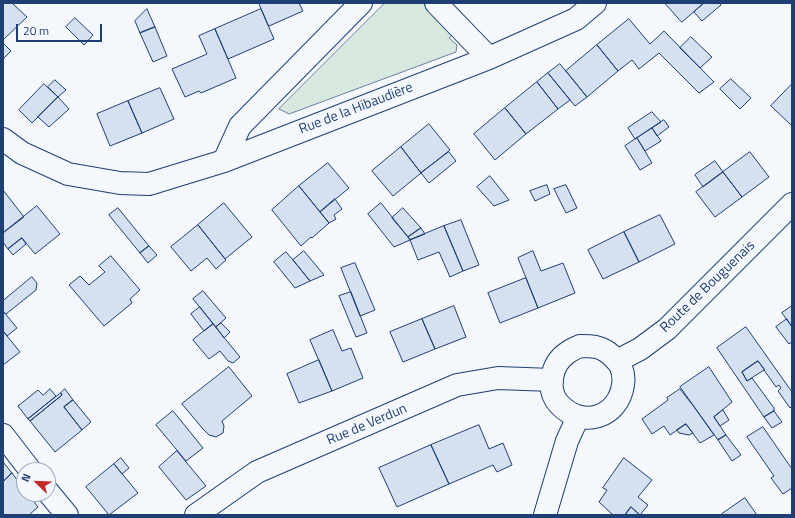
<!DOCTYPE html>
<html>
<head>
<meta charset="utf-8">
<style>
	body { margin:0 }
	#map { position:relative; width:795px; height:518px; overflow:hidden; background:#f4f7fb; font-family:"Titillium Web",sans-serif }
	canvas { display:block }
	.frame { position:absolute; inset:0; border:4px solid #1d3f73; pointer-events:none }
	.north { position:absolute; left:16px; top:462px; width:40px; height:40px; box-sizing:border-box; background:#f4f7fb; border:1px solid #9eadc5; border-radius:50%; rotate:293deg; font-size:11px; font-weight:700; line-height:16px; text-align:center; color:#1d3f73 }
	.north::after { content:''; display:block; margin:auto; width:14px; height:18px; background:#c62828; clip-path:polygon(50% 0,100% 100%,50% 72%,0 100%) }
	.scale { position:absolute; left:16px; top:24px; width:86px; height:18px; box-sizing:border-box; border:2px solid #1d3f73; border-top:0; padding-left:5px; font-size:12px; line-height:14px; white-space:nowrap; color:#1d3f73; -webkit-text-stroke:3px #f4f7fb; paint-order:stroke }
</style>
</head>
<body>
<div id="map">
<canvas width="795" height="518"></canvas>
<div class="frame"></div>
<div class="north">N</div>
<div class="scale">20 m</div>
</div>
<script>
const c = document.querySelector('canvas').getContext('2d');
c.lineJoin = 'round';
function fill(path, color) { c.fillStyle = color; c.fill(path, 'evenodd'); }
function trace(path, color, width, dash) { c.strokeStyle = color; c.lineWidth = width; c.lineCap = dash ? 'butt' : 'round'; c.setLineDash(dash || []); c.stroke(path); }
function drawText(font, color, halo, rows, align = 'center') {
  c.font = font + ' "Titillium Web",sans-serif'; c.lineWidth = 3; c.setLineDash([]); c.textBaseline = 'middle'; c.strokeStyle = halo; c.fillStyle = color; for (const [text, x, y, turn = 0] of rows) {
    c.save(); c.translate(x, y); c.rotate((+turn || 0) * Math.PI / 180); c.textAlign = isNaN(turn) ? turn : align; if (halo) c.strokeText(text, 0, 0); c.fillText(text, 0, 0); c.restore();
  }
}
const green = new Path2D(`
	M385,3H423L453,34L449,38L457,45L456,52L289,114L279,109Z`);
const building = new Path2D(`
	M3,3H12L27,17L3,40Z
	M259,3H299L303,11L269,26Z
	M665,3H704L682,22Z
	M704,3H720L721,5L702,21L694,12Z
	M147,9L155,27L140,33L135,21Z
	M261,9L274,39L228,59L215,29Z
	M75,18L93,35L84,45L66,27Z
	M629,19L650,44L664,31L714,82L699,93L659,53L639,69L632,60L618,71L597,45Z
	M155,27L167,56L153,62L140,33Z
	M215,29L236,78L201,93L199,91L185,97L172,69L207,54L199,36Z
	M691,37L712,57L700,68L680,48Z
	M3,43L11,51L3,59Z
	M597,45L618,71L587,97L566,71Z
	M560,64L587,97L575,106L548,73Z
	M548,73L570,100L558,109L537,82Z
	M731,79L751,98L740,109L720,89Z
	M55,80L66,90L58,97L48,87Z
	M537,82L558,109L526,134L505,108Z
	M44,84L58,97L32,123L19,110Z
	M792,84V126L771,106Z
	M160,88L174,119L142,133L128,101Z
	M58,97L69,109L49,127L38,117Z
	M128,101L142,133L110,146L97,114Z
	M505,108L526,134L495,160L474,134Z
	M652,112L661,122L635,139L628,128Z
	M664,120L669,127L657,136L652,128Z
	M429,124L450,150L421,173L401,147Z
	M652,128L661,141L645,151L637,138Z
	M637,138L652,163L640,170L625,146Z
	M401,147L421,173L393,196L372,171Z
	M449,152L456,161L429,183L421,173Z
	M750,152L769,177L742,197L723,172Z
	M715,161L723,172L703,187L695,175Z
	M328,163L349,188L320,212L299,186Z
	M723,172L742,197L715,217L696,192Z
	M490,176L509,200L494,206L477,187Z
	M547,185L550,194L535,201L530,191Z
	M566,185L577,208L566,213L554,189Z
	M299,186L329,223L312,238L311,237L301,246L272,210Z
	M3,190L24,217L3,233Z
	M335,199L342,209L334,215L336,219L329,223L320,212Z
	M224,203L252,237L225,259L198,225Z
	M381,203L408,237L410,240L394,247L368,214Z
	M37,206L60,234L35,254L22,238L8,249L3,242V233Z
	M118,208L149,246L140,253L109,215Z
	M403,208L421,228L408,237L392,218Z
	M660,215L675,244L639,262L624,232Z
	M461,220L479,265L463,271L444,226Z
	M198,225L226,260L216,269L207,258L191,271L171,247Z
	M444,226L463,271L450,277L439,252L418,260L410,240Z
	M421,228L425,234L410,240L408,237Z
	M624,232L639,262L603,279L588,250Z
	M22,238L26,244L13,255L8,249Z
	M149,246L157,255L148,263L140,253Z
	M304,251L324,275L310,281L293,260Z
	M533,251L541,271L563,263L575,293L538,308L518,258Z
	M286,252L293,260L310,281L295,288L274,262Z
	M111,256L140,290L130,299L132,303L104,326L69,285L80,276L89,285L105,272L99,266Z
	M355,263L375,310L360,316L341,268Z
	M32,277L37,283L36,290L6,314L3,311V301Z
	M526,278L538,308L500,323L488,293Z
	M203,291L226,318L216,327L193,299Z
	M351,292L367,333L356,337L339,296Z
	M454,306L466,337L435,349L422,319Z
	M792,306V327L782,313Z
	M200,307L213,324L204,331L191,314Z
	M3,311L17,328L7,336L3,331Z
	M422,319L435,349L403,362L390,332Z
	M787,319L792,327V342L789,344L776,327Z
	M221,323L230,332L224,338L216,327Z
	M213,324L240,357L233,363L228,361L220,351L209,359L193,340Z
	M746,327L792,392V406L790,408L778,391L781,388L779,385L776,387L764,370V369L758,361L742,372L747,381L752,378L774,408V411L764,417L717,348Z
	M333,330L342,351L351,348L363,378L332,391L310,340Z
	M3,331L20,352L3,365Z
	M319,360L332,391L299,403L287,374Z
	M758,361L764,369V370L747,381L742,372Z
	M229,367L252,396L222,421L224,426L223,433L216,437L213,436L209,435L203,429L182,404Z
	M709,367L732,402L714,417L726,435L718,440L680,387Z
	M50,389L56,396L28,419L18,406L38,390L43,395Z
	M65,389L73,400L64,407L82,430L55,452L30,421L62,395L61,393Z
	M680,389L691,403L692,404L714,435L700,443L686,424L670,435L664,426L652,434L642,419L668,400L667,398Z
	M61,393L62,395L30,421L28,419Z
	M73,400L91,422L82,430L64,407Z
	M723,410L729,420L720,426L714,417Z
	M173,411L203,448L186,461L156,425Z
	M774,411L782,422L772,428L764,417Z
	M686,424L693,433L689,435L679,433L677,430Z
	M479,425L489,449L503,443L512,465L497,472L493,465L449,484L431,445Z
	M763,427L792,469V488L783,494L771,478L774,476L747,437Z
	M726,435L741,455L732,461L718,440Z
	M431,445L449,484L397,507L379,468Z
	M177,451L206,486L186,500L159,467Z
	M121,458L129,468L122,474L114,464Z
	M624,458L652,480L638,497L648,505L640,515L631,507L625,515H613L599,502L607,490L603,488Z
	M3,462L12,473L3,482Z
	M114,464L138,493L109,515L86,487Z
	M12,473L24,489V494H28L38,507L29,515H3V482Z
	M745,498L757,515H723L722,514Z
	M631,507L640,515H641H625Z`);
const minor = new Path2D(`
	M436,3L489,58
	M3,139L22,153L68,174L120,183L149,184L224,161L489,58L576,19L595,3
	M224,161L240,126L361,3
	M3,435L30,470
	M48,492L67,515
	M196,515L257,472L457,385L498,378L552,380`);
const tertiary = new Path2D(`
	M580,346C585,346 591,346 596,347C602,348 610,353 614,358C616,360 620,364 621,367C623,372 624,379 623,385C618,418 582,429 559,404C546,390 551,364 567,353C571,350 576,348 580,346Z
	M617,361L640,349L667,329L792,204
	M545,515L567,441L578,417`);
const streetNames = [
	["Rue de la Hibaudière",356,109,-21],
	["Route de Bouguenais",708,287,-44],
	["Rue de Verdun",367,425,-23]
];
fill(green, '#d7e8df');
trace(green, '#687fa3', 1);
fill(building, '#d5e0f0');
trace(building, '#1d3f73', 1);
trace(minor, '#1d3f73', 24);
trace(tertiary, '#1d3f73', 24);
trace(minor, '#f4f7fb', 22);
trace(tertiary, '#f4f7fb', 22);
drawText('14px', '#1d3f73', '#f4f7fb', streetNames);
</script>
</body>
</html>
